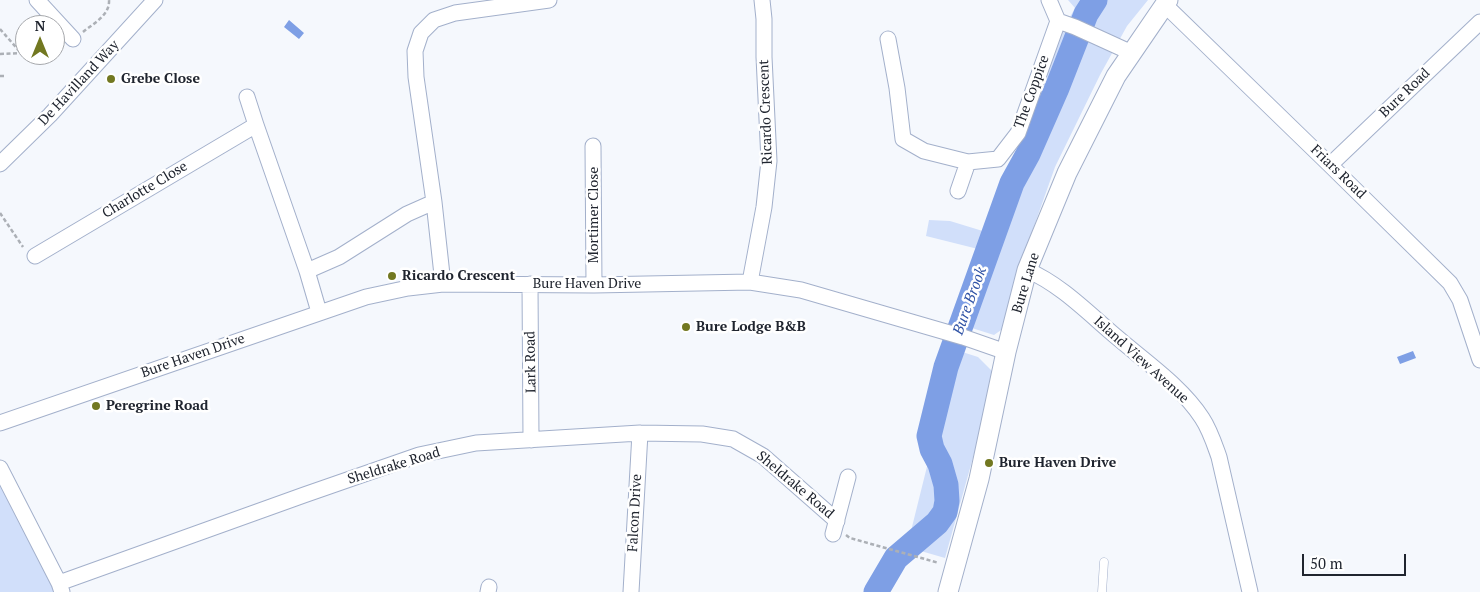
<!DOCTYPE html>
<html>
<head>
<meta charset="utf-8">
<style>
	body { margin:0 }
	#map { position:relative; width:1480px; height:592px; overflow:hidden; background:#f5f8fd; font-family:"PT Serif",serif }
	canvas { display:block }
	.north { position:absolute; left:15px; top:15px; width:50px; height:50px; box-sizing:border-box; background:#fff; border:1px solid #a6a8ac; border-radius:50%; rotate:0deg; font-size:14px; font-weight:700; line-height:20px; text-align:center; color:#20252f }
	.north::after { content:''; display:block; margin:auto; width:18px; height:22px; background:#727821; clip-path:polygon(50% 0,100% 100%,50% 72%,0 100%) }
	.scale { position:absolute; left:1302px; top:554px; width:104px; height:22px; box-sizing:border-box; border:2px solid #20252f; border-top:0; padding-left:6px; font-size:15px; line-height:18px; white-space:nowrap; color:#20252f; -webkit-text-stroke:4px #fff; paint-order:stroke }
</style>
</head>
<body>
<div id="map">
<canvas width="1480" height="592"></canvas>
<div class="north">N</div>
<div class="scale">50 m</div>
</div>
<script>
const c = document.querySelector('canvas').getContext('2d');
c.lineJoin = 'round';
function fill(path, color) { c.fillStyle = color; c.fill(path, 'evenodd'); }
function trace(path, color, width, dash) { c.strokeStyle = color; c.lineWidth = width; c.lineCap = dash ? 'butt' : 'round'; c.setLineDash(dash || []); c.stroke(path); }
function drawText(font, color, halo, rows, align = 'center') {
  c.font = font + ' "PT Serif",serif'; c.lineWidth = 5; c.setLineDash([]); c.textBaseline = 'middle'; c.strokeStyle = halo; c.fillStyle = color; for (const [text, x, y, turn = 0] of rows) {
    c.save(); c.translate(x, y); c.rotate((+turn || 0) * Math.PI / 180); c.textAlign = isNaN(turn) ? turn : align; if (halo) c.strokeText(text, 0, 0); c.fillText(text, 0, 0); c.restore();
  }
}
const green = new Path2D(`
	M1068,0H1148L1127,26L1100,75L1055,167L1015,280L1004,328L994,335L956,323L982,250L926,236L929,220L950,221L986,232L1018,156L1056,42L1075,8Z
	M956,350L978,357L996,375L945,558L907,547Z
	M0,480L56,592H0Z`);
const water = new Path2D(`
	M289,20L304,33L299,39L284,27Z
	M1413,351L1416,358L1400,364L1397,357Z`);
const river = new Path2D(`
	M876,592L896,558L937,523L945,512L947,501L946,485L940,464L932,449L929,436L946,367L1012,183L1028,154L1057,88L1086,14L1095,0`);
const path = new Path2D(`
	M0,29L21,53
	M83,32C94,23 110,15 109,0
	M0,54L21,53
	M0,76H5
	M0,213L23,247
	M846,535L850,538L939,563`);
const service = new Path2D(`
	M1102,592L1104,562`);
const minor = new Path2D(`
	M37,0L73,39
	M1049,0L1058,21L1075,27L1132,53
	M1165,5L1330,165L1450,283L1460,300L1480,360
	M888,39L897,88L903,139L924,151L968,162L998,159L1018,133L1058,21
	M247,97L256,125
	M593,146L594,285
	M0,164L50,115L155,0
	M1330,165L1480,22
	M958,191L968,162
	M35,256L256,125L307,271L319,312
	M1027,270C1062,285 1090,315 1119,339C1147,363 1182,387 1202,418C1210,430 1214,443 1219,457L1250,592
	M307,271L339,257L407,214L434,202
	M750,282L764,207L769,161L764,57V19L762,0
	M443,284L434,202L416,77L415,51L421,33L434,20L455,13L549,0
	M530,284L531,440
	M0,423L366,297L408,288L443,284L594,285L750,282L801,290L963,337L1006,352
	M0,468L59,583L62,592
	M833,534L848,477
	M59,583L304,495L419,455L476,443L640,433L702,434L733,439L763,456L837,521
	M488,592L489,587
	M631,592L640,433`);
const tertiary = new Path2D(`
	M948,592L979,479L1006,352L1027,270L1067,173L1116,76L1168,0`);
const markers = [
	[111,79,5,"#727821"],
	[392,276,5,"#727821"],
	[686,327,5,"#727821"],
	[96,406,5,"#727821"],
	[989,463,5,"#727821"]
];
const poiNames = [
	["Grebe Close",121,79],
	["Ricardo Crescent",402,276],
	["Bure Lodge B&B",696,327],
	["Peregrine Road",106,406],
	["Bure Haven Drive",999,463]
];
const streetNames = [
	["De Havilland Way",79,83,-47],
	["The Coppice",1032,92,-70],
	["Bure Road",1405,93,-44],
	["Ricardo Crescent",766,112,-92],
	["Friars Road",1338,172,44],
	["Charlotte Close",145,190,-31],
	["Mortimer Close",594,215,-90],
	["Bure Lane",1026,283,-73],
	["Bure Haven Drive",587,284],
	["Bure Haven Drive",193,356,-19],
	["Island View Avenue",1141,360,42],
	["Lark Road",531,362,-91],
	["Sheldrake Road",394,466,-17],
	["Sheldrake Road",795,485,40],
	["Falcon Drive",635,513,-87]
];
const waterNames = [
	["Bure Brook",970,301,-70]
];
fill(green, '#d1dffa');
fill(water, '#7e9fe5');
trace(river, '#7e9fe5', 25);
trace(service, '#a3b0cb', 9);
trace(minor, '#a3b0cb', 17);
trace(tertiary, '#a3b0cb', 21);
trace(path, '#acb0b6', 2.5, [4, 2.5]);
trace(service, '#fff', 8);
trace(minor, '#fff', 15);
trace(tertiary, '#fff', 19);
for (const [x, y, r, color] of markers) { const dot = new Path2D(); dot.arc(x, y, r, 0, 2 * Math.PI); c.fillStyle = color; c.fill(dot); trace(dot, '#fff', 2); }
drawText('bold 14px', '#20252f', '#fff', poiNames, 'left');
drawText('14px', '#20252f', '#fff', streetNames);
drawText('italic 15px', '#2f52a5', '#fff', waterNames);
</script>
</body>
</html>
